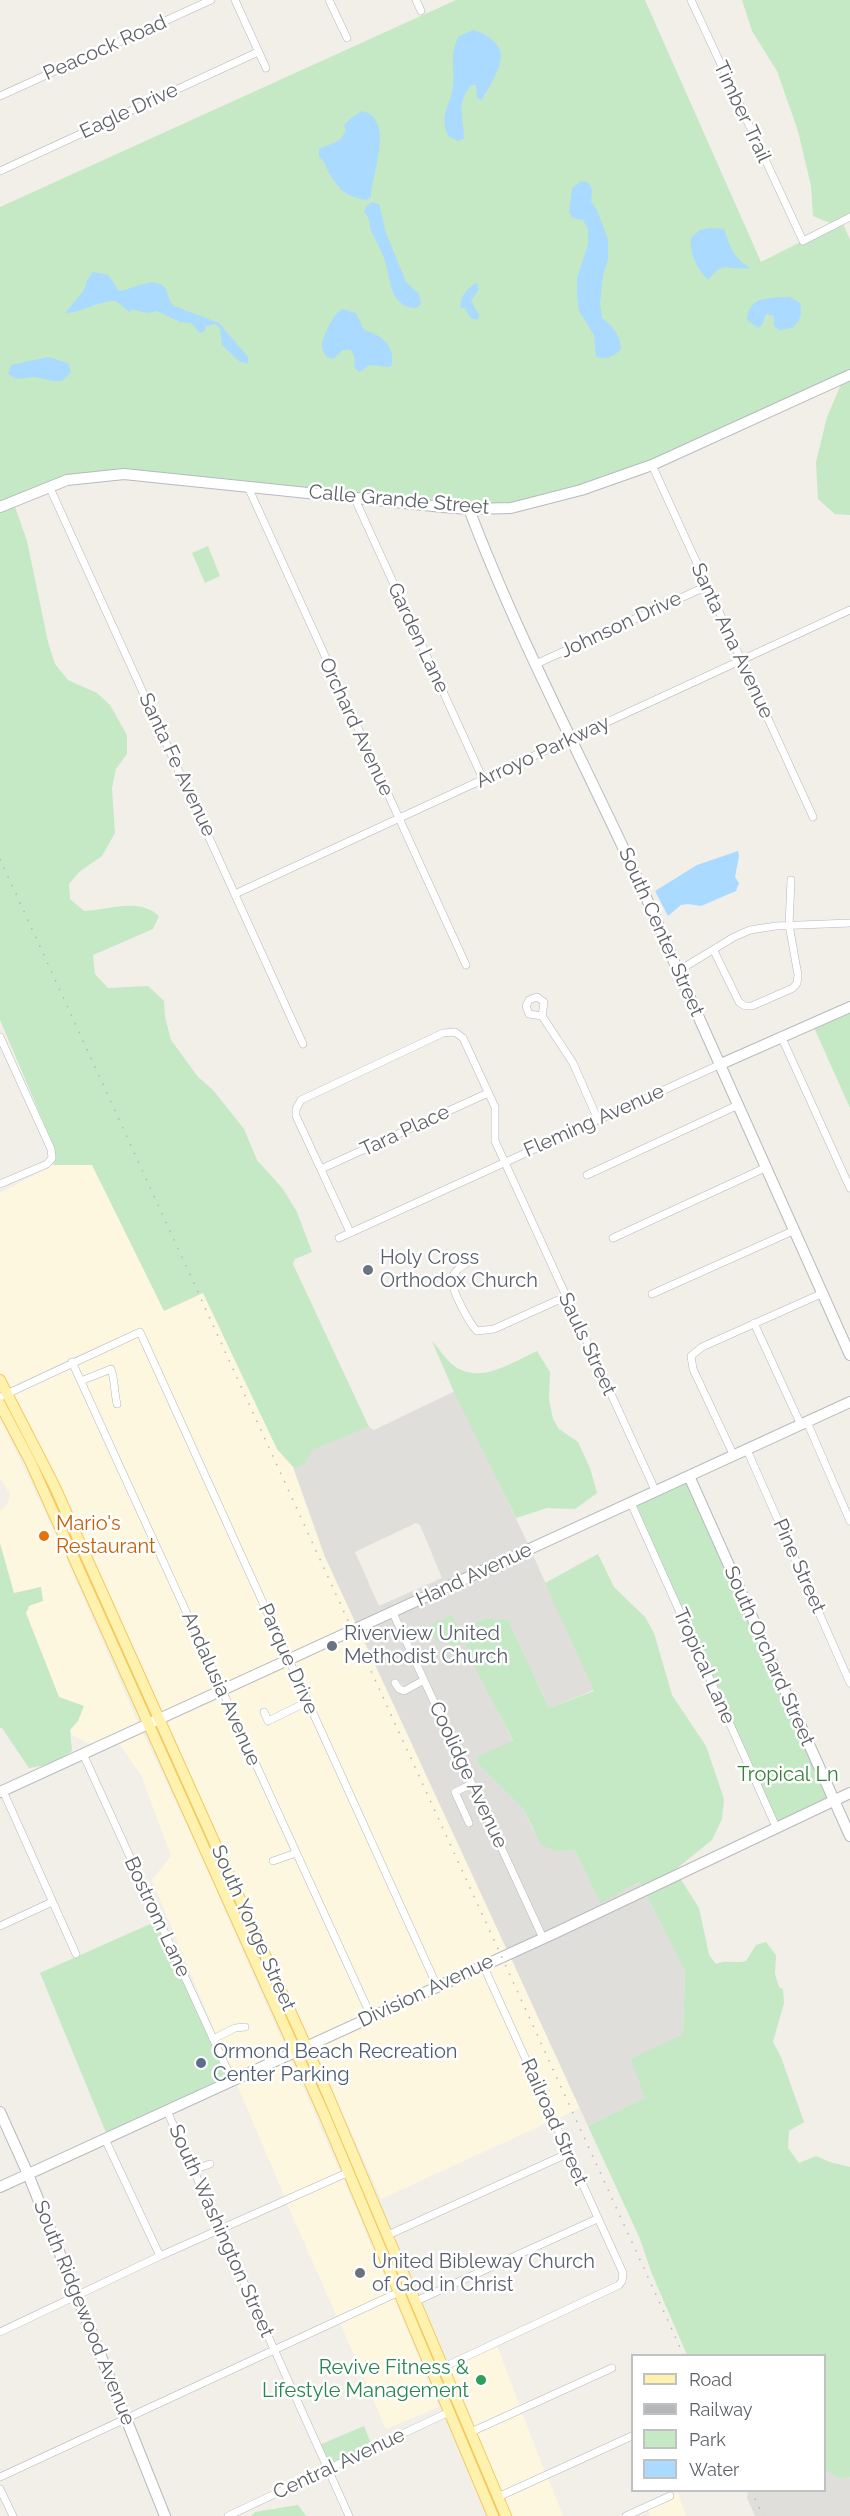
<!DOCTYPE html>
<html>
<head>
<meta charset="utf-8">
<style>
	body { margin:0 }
	#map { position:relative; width:850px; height:2516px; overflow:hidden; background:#f1efe8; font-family:Raleway,sans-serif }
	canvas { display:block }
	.legend { position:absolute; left:631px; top:2354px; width:195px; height:138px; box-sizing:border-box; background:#fff; border:2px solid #bfc1c3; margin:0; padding:8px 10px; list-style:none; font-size:18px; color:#5f6368 }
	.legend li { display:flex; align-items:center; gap:12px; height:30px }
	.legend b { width:30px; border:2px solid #bfc1c3 }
</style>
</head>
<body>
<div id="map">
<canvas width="850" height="2516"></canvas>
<ul class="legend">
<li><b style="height:8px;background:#fff2af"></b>Road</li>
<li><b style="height:8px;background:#b6b7b8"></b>Railway</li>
<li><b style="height:16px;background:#c5e8c5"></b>Park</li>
<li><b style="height:16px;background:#aadaff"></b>Water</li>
</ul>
</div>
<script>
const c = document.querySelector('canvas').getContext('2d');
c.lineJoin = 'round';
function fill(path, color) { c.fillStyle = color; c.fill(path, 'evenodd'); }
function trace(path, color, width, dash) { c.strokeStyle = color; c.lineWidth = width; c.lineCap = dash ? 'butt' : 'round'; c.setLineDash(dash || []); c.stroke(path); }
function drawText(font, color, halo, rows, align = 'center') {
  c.font = font + ' Raleway,sans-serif'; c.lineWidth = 5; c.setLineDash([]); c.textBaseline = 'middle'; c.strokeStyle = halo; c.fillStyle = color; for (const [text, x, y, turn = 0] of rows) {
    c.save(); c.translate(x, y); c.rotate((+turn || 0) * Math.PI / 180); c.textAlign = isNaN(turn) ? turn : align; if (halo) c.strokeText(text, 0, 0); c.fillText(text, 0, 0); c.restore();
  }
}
const commercial = new Path2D(`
	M53,1165H92L164,1310L203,1293L277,1449L293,1467L325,1557L357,1626L290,1657L142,1328L73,1357L9,1389L0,1373V1193Z
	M139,1336L284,1660L223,1687L77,1364Z
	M71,1366L217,1690L161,1715L12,1395Z
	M0,1418L59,1541L139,1725L100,1743L91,1744L72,1735L70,1730L78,1721L59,1697L26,1613L40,1587L14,1594L0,1543V1511L7,1505L10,1494L0,1478Z
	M360,1632L507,1950L439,1981L293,1663Z
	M287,1666L303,1701L270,1716L266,1708L260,1711L265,1722L269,1724L306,1707L433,1984L372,2012L226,1693Z
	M220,1696L291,1851L269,1859L270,1865L294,1857L366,2015L310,2041L164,1721Z
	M142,1731L198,1849L287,2051L233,2076L152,1880L171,1856L141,1775L118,1742Z
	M510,1956L580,2108L557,2119L487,1966Z
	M482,1969L551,2121L381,2199L313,2047Z
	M290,2057L340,2172L285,2198L236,2082Z
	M343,2178L391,2292L337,2317L287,2204Z
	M394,2298L439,2407L386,2429L340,2323Z
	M497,2346L520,2406L473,2428L448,2369Z
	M522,2413L545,2472L500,2492L476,2434Z
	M548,2478L563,2516H510L503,2498Z
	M678,2493L686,2516H650L648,2510L674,2498L673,2495Z`);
const industrial = new Path2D(`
	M455,1391L529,1546L357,1626L325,1557L293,1467L295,1469L306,1463L311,1450L369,1427L374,1430ZM416,1523L420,1525L442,1578L379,1606L355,1552Z
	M532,1553L594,1690L549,1708L508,1620L495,1704L513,1742L478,1757V1764L524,1810L533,1830L556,1851L575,1850L600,1902L641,1882L643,1888L544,1934L398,1614Z
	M392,1617L420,1678L404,1687L396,1678L391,1682L396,1691L423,1684L468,1782L454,1789L452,1794L468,1828L473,1825L459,1794L471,1789L538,1936L507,1950L360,1632Z
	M646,1894L685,1971L683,2034L646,2098L588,2126L510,1956Z
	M825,2471L841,2479L850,2477V2516H755L747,2498L748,2491L824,2490Z`);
const green = new Path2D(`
	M456,0H645L761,262L842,221L850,240V375L652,465L529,505L469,509L92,476L0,507V207Z
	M742,0H850V213L830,223L813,216L811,186L798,131L777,71L752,31Z
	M850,379V515L835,514L818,499L816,462L827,417L842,382Z
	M14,504L27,541L48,642L55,664L68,680L97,693L110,705L127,735V754L116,769L112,788L115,833L102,856L79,872L69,884L70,899L84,911C109,910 138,897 159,916L153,929L93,955L95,974L108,988L148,986L164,1001L165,1017L171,1040L198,1077L213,1090L244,1129L257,1160L283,1189L297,1212L312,1252L295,1259L293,1264L369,1427L312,1450L306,1463L295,1469L277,1449L203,1293L164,1311L92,1165H53L56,1158L54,1147L0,1020V511Z
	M208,546L220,576L205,583L192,553Z
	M850,1007V1108L812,1023Z
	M432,1341C439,1348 446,1360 454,1366C480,1385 513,1362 537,1351L550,1372L549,1400L553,1419L559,1429L578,1442L590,1468L597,1493L575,1509L547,1508L516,1518L454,1392Z
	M688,1481L830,1799L779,1825L635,1505Z
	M0,1543L14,1593L41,1587L43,1601L29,1606L26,1613L59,1697L84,1706L78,1721L70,1730L72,1751L53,1764L29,1768L2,1728H0Z
	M598,1554L614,1587L645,1617L654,1633L672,1695L706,1746L724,1799L722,1819L712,1840L676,1869L677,1872L643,1888L640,1882L600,1903L575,1850L556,1851L541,1845L524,1810L478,1764L477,1757L513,1741C498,1708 477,1677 465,1642L451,1648L446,1637L436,1641L429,1626L452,1615L464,1641L461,1630L485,1619L508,1620L549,1708L594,1691L545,1583Z
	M680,1878L699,1908L709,1955L716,1964C726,1959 735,1964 746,1961L756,1945L766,1942L776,1955L775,1974L779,1987L783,1989L784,2003L773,2042L781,2057L804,2122L789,2131L788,2148L799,2163L816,2156L830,2162L850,2167V2477L841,2479L825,2471L824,2356L687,2355L652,2274L640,2239L588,2126L645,2098L631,2059L683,2034L685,1971L646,1894Z
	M157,1921L228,2078L107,2135L40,1973Z
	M364,2426L373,2448L328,2469L317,2446Z
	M298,2505L306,2516H251L255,2512Z`);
const water = new Path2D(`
	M474,30C518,46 498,71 482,100L477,98L476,85H471C455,107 464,114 464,138L458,141L448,136C439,114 450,107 453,87C455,69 449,53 459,36Z
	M362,111C396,118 371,177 371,197L366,200C346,196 340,191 329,173C325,166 326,162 319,157V149L340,140L346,131L344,125L350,119Z
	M581,181L588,182L592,190L591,201L598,212L608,240V260L603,275L600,303L602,318C613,326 620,335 621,349C613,357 607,360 596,357L594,335L579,311L577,295V278L588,245V229L583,220L573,218L569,212L572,188Z
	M372,202L379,204L386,233L406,282L419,294L421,304L416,308C388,308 391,275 384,258C381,249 376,241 372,233C368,224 372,221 364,212L366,206Z
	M710,228L724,229C730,246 734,260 751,268C728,271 724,259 708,280C697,269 689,253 691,238L700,230Z
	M93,272L108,275L119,291C131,290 150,277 162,285C169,290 167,300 174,306L219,323L248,357V364L239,361L222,345L220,328L215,324L206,326L204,332L200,333L191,323L180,322L157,311L147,313L130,309L131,313L116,301C98,300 82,313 65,313L84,290L87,280Z
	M477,283L479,289L471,301L479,315L478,320L470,318L465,308H461C459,297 468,287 477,283Z
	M790,297L800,303C802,313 801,321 792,328L779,330L774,326V316L766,314L762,325L758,328L747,320C748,295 772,298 790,297Z
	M343,309L356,313L364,330C381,335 395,345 392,365L389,367L370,365L359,372L354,367L355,359L351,350H343L333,359L327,357C325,355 323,351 322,348C321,338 334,312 343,309Z
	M48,357L68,363L71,372L62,381H55L34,377L16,379L8,374L11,365Z
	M738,851L739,856L735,877L739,883L736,891L701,906L688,904L681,905L668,916L655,891L697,865Z`);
const street = new Path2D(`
	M235,0L266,68
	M329,0L347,38
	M416,0L421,11
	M691,0L803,241L850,217
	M0,96L211,0
	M0,171L258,52
	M652,465L813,817
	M49,486L303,1044
	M248,487L466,965
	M354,497L483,779
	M536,664L707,586
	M235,894L850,610
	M714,951L739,1002L745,1006H752L793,988L797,983L798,975L789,925L791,880
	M678,971L734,937L750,930L776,926L850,923
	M542,1016L529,1014L526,1006L529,1000L537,997L544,1002L542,1016L573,1063L598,1120
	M781,1036L850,1188
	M0,1037L51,1149L52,1158L47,1164L0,1184
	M321,1169L488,1093
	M587,1175L738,1105
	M350,1232L296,1116V1109L301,1100L443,1033L455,1032L463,1038L495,1107V1141L656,1492
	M339,1238L721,1064
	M613,1238L767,1167
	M467,1263C461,1267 453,1271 452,1280C452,1291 469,1323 477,1331L494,1329L565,1297
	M652,1294L795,1230
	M754,1323L801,1425
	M72,1362L371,2016
	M81,1381L111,1369C115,1381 114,1391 117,1404
	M0,1397L140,1332L437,1986
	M807,1422L850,1521
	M747,1450L850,1683
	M734,1456L693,1369L691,1356L702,1347L823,1293
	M631,1503L777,1829
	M393,1613L543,1938
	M395,1683L399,1689L404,1691L424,1680
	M264,1712L268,1721L307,1702
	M83,1754L232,2080
	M3,1791L76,1954
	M469,1823L455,1792L472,1784
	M273,1861L296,1853
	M0,1926L52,1902
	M213,2039L235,2028L245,2027
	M167,2111L349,2516
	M105,2139L160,2256
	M193,2170L210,2164
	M388,2235L569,2153
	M416,2301L597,2219
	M0,2332L160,2256L349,2172
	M444,2367L619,2285L622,2281L623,2273L483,1965
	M471,2432L612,2368
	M0,2477L399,2292
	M0,2489L13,2516
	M498,2497L632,2436
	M228,2516L449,2412
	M626,2516L670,2496`);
const secondary = new Path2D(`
	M0,507L67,480L124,474L443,507L469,509L511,508L581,490L652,465L850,375
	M469,509C529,668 614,815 678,971L850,1355
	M721,1064L850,1007
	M689,1476L850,1836
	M0,1792L850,1402
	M0,2112L28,2174L165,2516
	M0,2187L555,1933L850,1793`);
const primary = new Path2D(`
	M0,1380L54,1485L328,2095L506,2516
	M0,1404L31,1463L324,2114L493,2516`);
const rail = new Path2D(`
	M0,859L684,2356
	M751,2490L763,2516`);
const markers = [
	[368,1270,6,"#6b7280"],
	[44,1536,6,"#e8710a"],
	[332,1646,6,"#6b7280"],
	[201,2063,6,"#5c6f8a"],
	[360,2273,6,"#6b7280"],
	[481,2380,6,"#2e9e5b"]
];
const streetNames = [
	["Peacock Road",105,48,-24],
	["Eagle Drive",129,111,-25],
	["Timber Trail",742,112,65],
	["Calle Grande Street",399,500,5],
	["Johnson Drive",621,625,-25],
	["Garden Lane",418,638,65],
	["Santa Ana Avenue",732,641,65],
	["Orchard Avenue",356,727,65],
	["Arroyo Parkway",543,752,-25],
	["Santa Fe Avenue",177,765,65],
	["South Center Street",661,932,66],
	["Fleming Avenue",594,1121,-24],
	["Tara Place",405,1131,-25],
	["Sauls Street",587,1344,65],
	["Pine Street",799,1566,66],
	["Hand Avenue",474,1575,-25],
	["South Orchard Street",769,1656,66],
	["Parque Drive",288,1659,66],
	["Tropical Lane",704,1666,66],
	["Andalusia Avenue",221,1689,66],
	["Coolidge Avenue",468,1775,65],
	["Bostrom Lane",157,1917,65],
	["South Yonge Street",253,1928,66],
	["Division Avenue",426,1991,-25],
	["Railroad Street",554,2122,66],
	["South Washington Street",221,2231,66],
	["South Ridgewood Avenue",84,2313,68],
	["Central Avenue",339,2464,-25]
];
const worshipNames = [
	["Holy Cross",380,1258],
	["Orthodox Church",380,1281],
	["Riverview United",344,1634],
	["Methodist Church",344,1657],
	["United Bibleway Church",372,2262],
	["of God in Christ",372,2285]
];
const foodNames = [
	["Mario's",56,1524],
	["Restaurant",56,1547]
];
const parkNames = [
	["Tropical Ln",788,1775]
];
const serviceNames = [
	["Ormond Beach Recreation",213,2052],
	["Center Parking",213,2075]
];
const leisureNames = [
	["Revive Fitness &",469,2368],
	["Lifestyle Management",469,2391]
];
fill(commercial, '#fef7e0');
fill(industrial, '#e0deda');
fill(green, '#c5e8c5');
fill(water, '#aadaff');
trace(street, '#b5b8bc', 8);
trace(secondary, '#b6babf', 12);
trace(primary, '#f2c960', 12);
trace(street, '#fff', 7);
trace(secondary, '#fff', 10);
trace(primary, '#fff2af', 10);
trace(rail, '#b6b7b8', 1.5, [1.5, 8]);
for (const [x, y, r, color] of markers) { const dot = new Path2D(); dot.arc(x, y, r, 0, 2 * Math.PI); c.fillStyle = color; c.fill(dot); trace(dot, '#fff', 2); }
drawText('20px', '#5f6368', '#fff', streetNames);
drawText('20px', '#5b616d', '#fff', worshipNames, 'left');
drawText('20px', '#c56008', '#fff', foodNames, 'left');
drawText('20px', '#348238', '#fff', parkNames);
drawText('20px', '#4e5e75', '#fff', serviceNames, 'left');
drawText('20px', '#27864d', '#fff', leisureNames, 'right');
</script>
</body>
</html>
